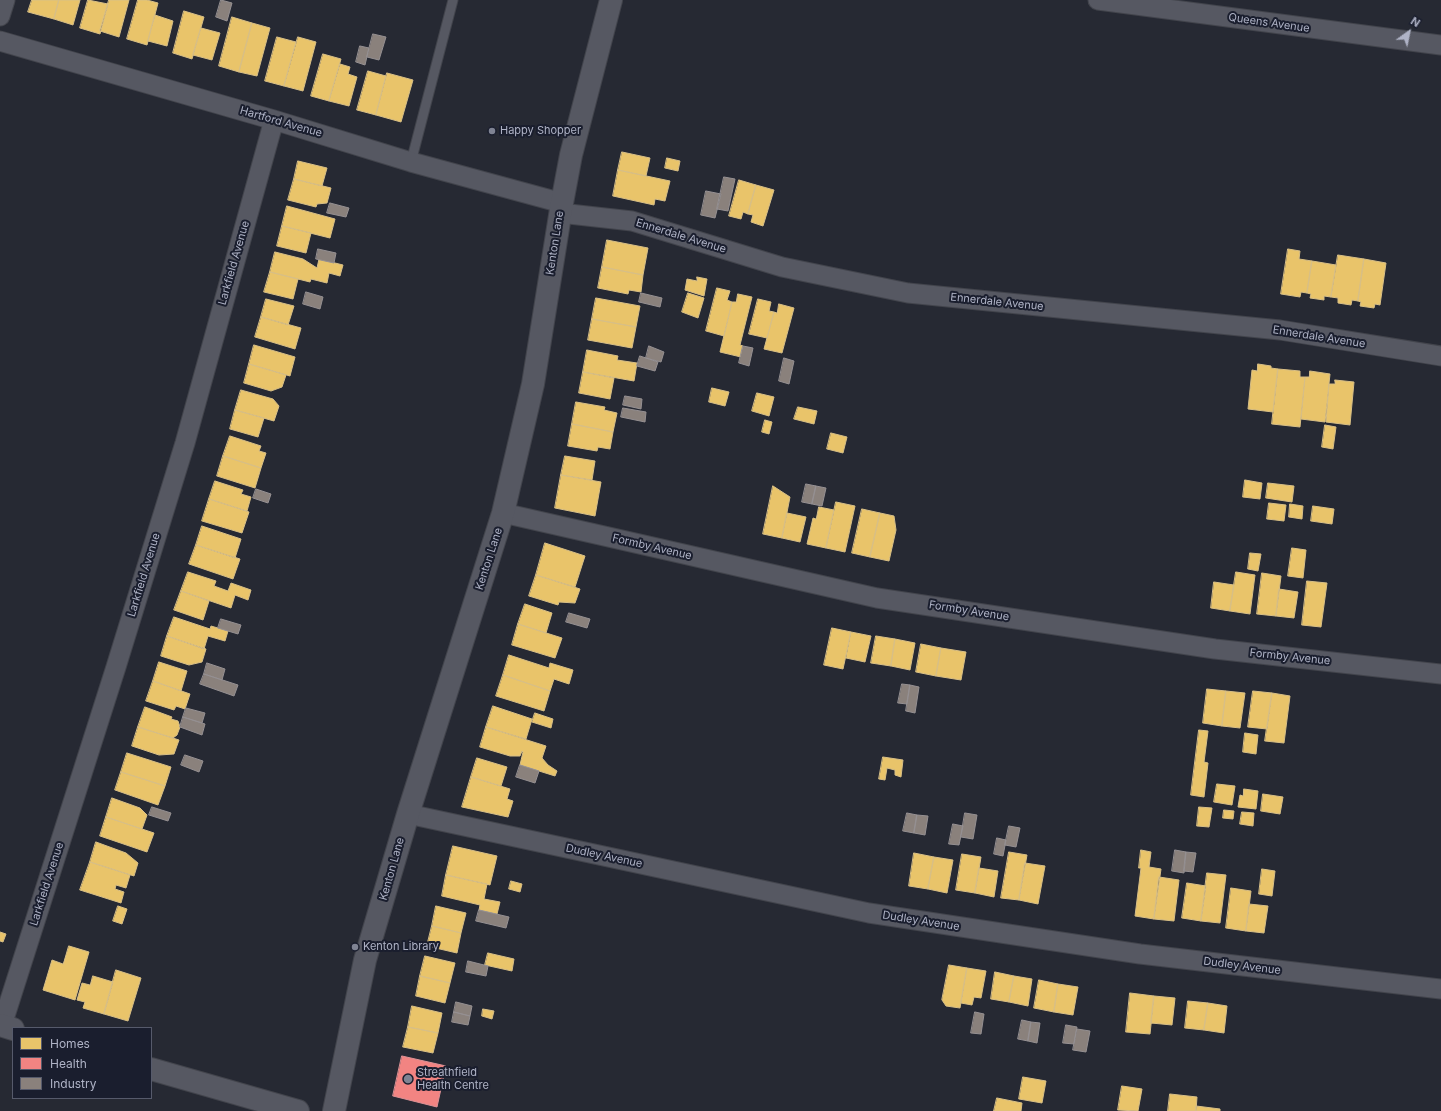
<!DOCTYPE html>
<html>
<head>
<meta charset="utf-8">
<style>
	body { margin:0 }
	#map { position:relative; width:1441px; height:1111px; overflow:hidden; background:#262933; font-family:Inter,sans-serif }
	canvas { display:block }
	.legend { position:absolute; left:12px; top:1027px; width:140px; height:72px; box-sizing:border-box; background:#1a1e2e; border:1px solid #565a6b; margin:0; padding:5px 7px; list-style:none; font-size:12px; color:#afb3c6 }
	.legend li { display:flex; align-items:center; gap:8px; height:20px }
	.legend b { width:20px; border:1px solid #565a6b }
	.north { position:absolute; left:1389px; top:12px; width:40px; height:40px; -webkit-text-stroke:3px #1a1e2e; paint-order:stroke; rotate:33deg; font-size:11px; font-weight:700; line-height:16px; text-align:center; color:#afb3c6 }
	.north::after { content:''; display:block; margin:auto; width:14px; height:18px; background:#afb3c6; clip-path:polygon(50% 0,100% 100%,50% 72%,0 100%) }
</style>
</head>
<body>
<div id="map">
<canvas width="1441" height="1111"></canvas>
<ul class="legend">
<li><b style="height:11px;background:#e9c46a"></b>Homes</li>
<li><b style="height:11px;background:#f28482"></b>Health</li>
<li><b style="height:11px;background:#8a817c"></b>Industry</li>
</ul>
<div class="north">N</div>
</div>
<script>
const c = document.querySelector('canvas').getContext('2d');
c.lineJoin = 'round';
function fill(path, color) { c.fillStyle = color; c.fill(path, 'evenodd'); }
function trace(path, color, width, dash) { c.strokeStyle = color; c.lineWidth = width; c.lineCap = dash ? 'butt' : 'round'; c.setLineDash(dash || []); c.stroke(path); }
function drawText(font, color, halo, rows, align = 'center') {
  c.font = font + ' Inter,sans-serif'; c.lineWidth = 4; c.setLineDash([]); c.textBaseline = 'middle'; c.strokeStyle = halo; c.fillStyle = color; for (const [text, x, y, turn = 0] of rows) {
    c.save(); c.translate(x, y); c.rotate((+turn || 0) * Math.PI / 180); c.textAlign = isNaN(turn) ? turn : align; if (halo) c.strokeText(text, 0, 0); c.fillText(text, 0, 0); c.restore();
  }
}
const homes = new Path2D(`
	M32,0H59L54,19L28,12Z
	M59,0H80L73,25L54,19Z
	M88,0L108,4L100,34L80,28Z
	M109,0H129L119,37L100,31Z
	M138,0H147L158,3L147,45L127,39Z
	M184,11L204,17L192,59L173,53Z
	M155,15L173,21L167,46L148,41Z
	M232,17L252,23L239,72L219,66Z
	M252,23L270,28L257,76L239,72Z
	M201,28L220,33L212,60L193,55Z
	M277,37L296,42L284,86L265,81Z
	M298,37L316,42L303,91L284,86Z
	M323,54L341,59L329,101L311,96Z
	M340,64L350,67L348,74L357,77L349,106L329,101Z
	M368,71L386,76L376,115L357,110Z
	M387,73L413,80L401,122L376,115Z
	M622,152L650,158L646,176L618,170Z
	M667,158L680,161L678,171L665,168Z
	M298,161L327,168L322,186L294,179Z
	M618,170L670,181L665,201L655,199L654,205L613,196Z
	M294,179L331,188L327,203L317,204L316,207L288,200Z
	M739,180L756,185L748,214L743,212L741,219L729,216Z
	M756,185L774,190L763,226L751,222L753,215L748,214Z
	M287,206L335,219L330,238L282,226Z
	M282,226L311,233L306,253L277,246Z
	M607,240L648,248L643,275L602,267Z
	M1288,249L1300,251L1299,259L1312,261L1307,293L1301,292L1300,297L1281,294Z
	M275,252L303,259L317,268L319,259L343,265L340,276L329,273L327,283L311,279L310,282L270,272Z
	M1338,255L1364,259L1358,301L1352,300L1351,305L1338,303V298L1331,297Z
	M1364,259L1386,263L1380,305L1375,304L1374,308L1360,306L1361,302L1358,301Z
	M1312,261L1336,265L1331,297L1324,296V300L1310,298L1311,294L1307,293Z
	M602,267L643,275L641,292L629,290L628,294L598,288Z
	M270,272L298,279L293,299L264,292Z
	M697,277L707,279L704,296L685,290L687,279L697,281Z
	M717,288L730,291L727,300L732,302L724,336L706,331Z
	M688,293L704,298L698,318L682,312Z
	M738,294L752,297L740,345L743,346L741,357L720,352L732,302H736Z
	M596,298L640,306L636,327L592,319Z
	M266,299L294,306L288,325L261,317Z
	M758,299L771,302L769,311L774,312L767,338L749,334Z
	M779,304L794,308L782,353L764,349L774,312L777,313Z
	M261,317L301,328L295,349L255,337Z
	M592,319L636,327L632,348L588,340Z
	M254,345L295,357L290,376L249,364Z
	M587,350L618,356L617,360L637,363L634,381L583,372Z
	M249,364L286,375L282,387L271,391L244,383Z
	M1258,364L1271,366V368L1278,369L1273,412L1248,409L1252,370L1257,371Z
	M1278,369L1300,371V377H1305L1300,427L1272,424Z
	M1310,371L1330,374L1325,422L1301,419L1305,377H1309Z
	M583,372L614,378L610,399L579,393Z
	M1335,380L1354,382L1350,425L1326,422L1329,384H1335Z
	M712,388L729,392L725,406L709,402Z
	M241,390L273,399L279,406L274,421L235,410Z
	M757,393L774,397L769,416L752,411Z
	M576,402L605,407L604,410L617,413L613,432L572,424Z
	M798,407L817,411L814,424L794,419Z
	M235,410L264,418L258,437L230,429Z
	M765,420L772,422L769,434L762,432Z
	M572,424L613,432L610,449L598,447L597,451L568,446Z
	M1325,425L1336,427L1333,449L1322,447Z
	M831,433L847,437L843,453L827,449Z
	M230,436L261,446L259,451L266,453L261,468L223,456Z
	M223,456L261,468L255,488L217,476Z
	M565,456L595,461L592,480L561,475Z
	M561,475L601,482L595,516L555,508Z
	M1245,480L1262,483L1260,499L1243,497Z
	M215,481L243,490L241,494L251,497L247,511L209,499Z
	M1268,483L1294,486L1292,502L1266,498Z
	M773,486L790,497L782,538L763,534Z
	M209,499L249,512L242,533L202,521Z
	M836,502L855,506L845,552L826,548Z
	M1269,503L1286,505L1284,521L1267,519Z
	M1290,504L1303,506L1302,519L1289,517Z
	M1313,506L1334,509L1332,524L1311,521Z
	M819,507L834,510L826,548L807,544L813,518L816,519Z
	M862,509L880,513L870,557L852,553Z
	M787,513L806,517L800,542L782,538Z
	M880,513L894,516L896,530L889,561L870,557Z
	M202,526L241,539L235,558L196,545Z
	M545,543L585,556L575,587L536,575Z
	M196,545L240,559L233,579L189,564Z
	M1292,548L1306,550L1303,578L1288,576Z
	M1250,553L1261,554L1258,571L1248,569Z
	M188,572L216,581L214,586L228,591L231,583L251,590L248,600L235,595L231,608L181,591Z
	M1236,572L1255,575L1250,614L1230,611Z
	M1262,573L1281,576L1276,616L1257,614Z
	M536,575L580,589L575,603L559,602L558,605L529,596Z
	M1307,581L1327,583L1321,627L1302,625Z
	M1214,582L1234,585L1230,611L1211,608Z
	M1279,589L1298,592L1294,618L1276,616Z
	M181,591L209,601L203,620L174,610Z
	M525,604L552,613L546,633L518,624Z
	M174,617L210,629L211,626L228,631L225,641L208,636L204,649L167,636Z
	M518,624L562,638L555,658L512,645Z
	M832,628L851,632L843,669L824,665Z
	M851,632L871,636L865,662L846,658Z
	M167,636L206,649L202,662L189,665L161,656Z
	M876,636L895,639L891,666L871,663Z
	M895,639L915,643L910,670L891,666Z
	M921,644L941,648L936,676L916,672Z
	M941,648L966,652L961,680L936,676Z
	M509,655L549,668L550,663L573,670L569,684L554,679L550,691L503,675Z
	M159,662L187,671L181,691L153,681Z
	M503,675L550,691L544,711L496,696Z
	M153,681L190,694L185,709L176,706L174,710L146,701Z
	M1207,689L1226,691L1222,726L1203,723Z
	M1226,691L1245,693L1240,728L1222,726Z
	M1253,691L1272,693L1267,729L1248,727Z
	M1272,693L1290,696L1284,743L1265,741Z
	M493,706L532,719L526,739L486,727Z
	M145,707L172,717L171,719L178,721L180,727L177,735L173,738L138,727Z
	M535,713L553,719L551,728L532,722Z
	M138,727L179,740L174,754L159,755L132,746Z
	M486,727L546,746L542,758L548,765L557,771L555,776L520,765L523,752L522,751L520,756H510L480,747Z
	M1199,730L1208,731L1204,762L1208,763L1204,797L1191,795Z
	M1245,733L1258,735L1256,754L1243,752Z
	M127,753L171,767L165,786L121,772Z
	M883,757L903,760L901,777L895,775V770L887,768L885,780L879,779Z
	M477,758L507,767L501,786L471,777Z
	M121,772L165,786L158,805L115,790Z
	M471,777L510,789L507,799L513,801L508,817L462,807Z
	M1217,784L1235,786L1232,805L1214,802Z
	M1244,789L1258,791L1256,809L1238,807L1240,795L1243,796Z
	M1263,794L1283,797L1280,814L1261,811Z
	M112,798L140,808L147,815L142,829L106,817Z
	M1199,807L1212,808L1209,827L1197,826Z
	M1224,810L1234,811L1233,819L1223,818Z
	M1242,812L1254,813L1253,826L1240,824Z
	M106,817L154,833L147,852L100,836Z
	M96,842L126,853L138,863L134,876L90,862Z
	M453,846L497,856L490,885L446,875Z
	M1141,850L1151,852L1149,867L1161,869L1154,919L1135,916L1141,868H1139Z
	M1009,852L1027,855L1019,900L1001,898Z
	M914,853L934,857L928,889L909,886Z
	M962,854L981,857L975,893L956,890Z
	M934,857L953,860L947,893L928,889Z
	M90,862L130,875L126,888L116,885L115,889L124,892L121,903L80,890Z
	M1025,863L1045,866L1038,904L1019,900Z
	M979,868L998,871L994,897L975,893Z
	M1262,869L1275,871L1272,896L1259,894Z
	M1207,873L1226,875L1220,923L1201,921Z
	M446,875L487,884L484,899L500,902L497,914L479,910L480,905L442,896Z
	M1159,877L1179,880L1174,921L1154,919Z
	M511,881L522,884L520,892L509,889Z
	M1187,883L1206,886L1201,921L1182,918Z
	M1231,888L1251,891L1246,931L1226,928Z
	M1249,904L1268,906L1264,933L1246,931Z
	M118,906L127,909L122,924L113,921Z
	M436,906L466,913L461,933L432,926Z
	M432,926L461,933L457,953L427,946Z
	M0,932L6,934L3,942L0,941Z
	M69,946L89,952L75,1000L43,990L52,960L63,964Z
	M488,953L514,959L512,971L485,965Z
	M425,956L455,963L450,983L420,976Z
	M949,965L967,968L960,1008L946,1006L942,1000Z
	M967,968L986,971L981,998L974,997L972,1005L961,1003Z
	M116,970L141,978L128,1021L104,1014Z
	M995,972L1014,976L1009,1002L991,999Z
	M93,976L113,982L104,1014L83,1008L85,1002L77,1000L82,983L90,985Z
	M420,976L450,983L445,1003L416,996Z
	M1014,976L1032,979L1028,1006L1009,1002Z
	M1039,980L1058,984L1054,1012L1034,1008Z
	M1058,984L1078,987L1073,1015L1054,1012Z
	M1130,993L1154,996L1150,1034L1126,1032Z
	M1154,996L1175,998L1172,1025L1151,1023Z
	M1188,1001L1208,1003L1204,1030L1185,1028Z
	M1208,1003L1227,1006L1224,1033L1204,1030Z
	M412,1006L442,1013L438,1033L408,1027Z
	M483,1009L494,1011L492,1019L482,1016Z
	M408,1027L438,1033L433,1053L403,1047Z
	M1023,1077L1046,1081L1042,1103L1019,1099Z
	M1122,1086L1142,1089L1138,1111L1118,1110Z
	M1170,1094L1197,1097L1196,1111H1168Z
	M997,1098L1022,1103L1021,1111H994Z
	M1196,1106L1220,1109V1111H1196Z`);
const health = new Path2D(`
	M402,1056L446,1066L437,1107L393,1096Z`);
const industry = new Path2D(`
	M221,0L232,3L227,21L216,17Z
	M373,34L386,37L379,60L367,57Z
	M360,46L369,48L365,65L356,62Z
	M724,177L735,179L728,211L717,209Z
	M706,191L721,194L715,218L701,215Z
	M330,203L349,208L346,217L327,213Z
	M318,249L336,253L334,263L316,259Z
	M306,292L323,297L320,309L303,304Z
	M641,293L662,298L660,307L639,302Z
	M649,346L664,352L661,362L646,358Z
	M743,346L753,348L749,366L739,363Z
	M640,356L658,362L655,371L637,366Z
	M784,358L794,361L789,384L779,381Z
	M625,396L642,399L641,409L623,405Z
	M623,408L646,412L645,422L621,417Z
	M806,484L816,486L812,504L802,502Z
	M816,486L826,488L822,506L812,504Z
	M256,489L271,494L268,503L253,498Z
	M569,613L590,619L587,628L566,622Z
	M221,619L241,625L238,634L218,628Z
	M207,663L225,669L222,680L204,674Z
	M204,674L238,685L234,696L200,684Z
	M902,684L910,685L907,704L898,703Z
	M910,685L919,687L915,713L906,711Z
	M186,708L205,713L202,723L183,717Z
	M183,717L205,724L202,735L180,727Z
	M185,755L203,761L199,772L181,765Z
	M520,765L539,771L535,783L516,777Z
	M152,807L171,813L168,821L149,815Z
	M907,813L917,815L914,833L903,831Z
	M965,813L977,815L973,839L961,837Z
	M917,815L928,816L925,835L914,833Z
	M953,824L963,826L959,845L949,844Z
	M1009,826L1020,828L1016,847L1005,845Z
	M997,838L1006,840L1003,856L994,854Z
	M1175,850L1186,852L1184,873L1172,871Z
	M1186,852L1196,853L1193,872L1184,871Z
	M479,910L509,917L506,928L476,921Z
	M468,961L488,966L486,976L466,972Z
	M456,1002L472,1006L470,1016L454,1012Z
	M454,1012L470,1016L468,1025L452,1022Z
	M975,1012L984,1014L981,1034L971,1033Z
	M1022,1020L1031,1022L1028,1041L1018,1039Z
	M1031,1022L1040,1023L1037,1043L1028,1041Z
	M1066,1025L1077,1027L1074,1044L1063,1043Z
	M1077,1029L1090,1031L1086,1052L1073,1050Z`);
const service = new Path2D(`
	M411,162L453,0`);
const minor = new Path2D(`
	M1098,0L1441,45
	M0,16L5,0
	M0,41L274,120L411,162L562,203
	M560,213L632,221L782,267L908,293L1280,330L1441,356
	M503,513L877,598L1215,649L1441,674
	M408,814L869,913L1140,954L1441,989
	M2,1025L116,667L185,443L274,120`);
const tertiary = new Path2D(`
	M0,1025L13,1029
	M151,1069L298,1111
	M334,1111L365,960L408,814L503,513L533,384L562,203L571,155L611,0`);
const markers = [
	[492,131,4,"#7f8393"],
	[355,947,4,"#7f8393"],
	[408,1079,5,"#7f8393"]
];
const streetNames = [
	["Queens Avenue",1269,23,8],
	["Hartford Avenue",281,122,16],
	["Ennerdale Avenue",681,236,17],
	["Kenton Lane",555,243,-81],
	["Larkfield Avenue",234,263,-74],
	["Ennerdale Avenue",997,302,6],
	["Ennerdale Avenue",1319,337,9],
	["Formby Avenue",652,547,13],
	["Kenton Lane",489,559,-72],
	["Larkfield Avenue",144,575,-73],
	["Formby Avenue",969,611,9],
	["Formby Avenue",1290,657,6],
	["Dudley Avenue",604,856,12],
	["Kenton Lane",392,869,-74],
	["Larkfield Avenue",47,884,-72],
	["Dudley Avenue",921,921,9],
	["Dudley Avenue",1242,966,7]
];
const poiNames = [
	["Happy Shopper",500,131],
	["Kenton Library",363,947],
	["Streathfield",417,1073],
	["Health Centre",417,1086]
];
fill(homes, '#e9c46a');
trace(homes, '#d8bf86', 1);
fill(health, '#f28482');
trace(health, '#de9296', 1);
fill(industry, '#8a817c');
trace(industry, '#959092', 1);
trace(service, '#42444c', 11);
trace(minor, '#42444c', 21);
trace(tertiary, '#42444c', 24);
trace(service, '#565862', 9);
trace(minor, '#565862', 19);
trace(tertiary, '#565862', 22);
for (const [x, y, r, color] of markers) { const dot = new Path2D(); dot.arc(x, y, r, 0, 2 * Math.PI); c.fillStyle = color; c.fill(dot); trace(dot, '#1a1e2e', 1.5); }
drawText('11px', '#afb3c6', '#1a1e2e', streetNames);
drawText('11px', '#afb3c6', '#1a1e2e', poiNames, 'left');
</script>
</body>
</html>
